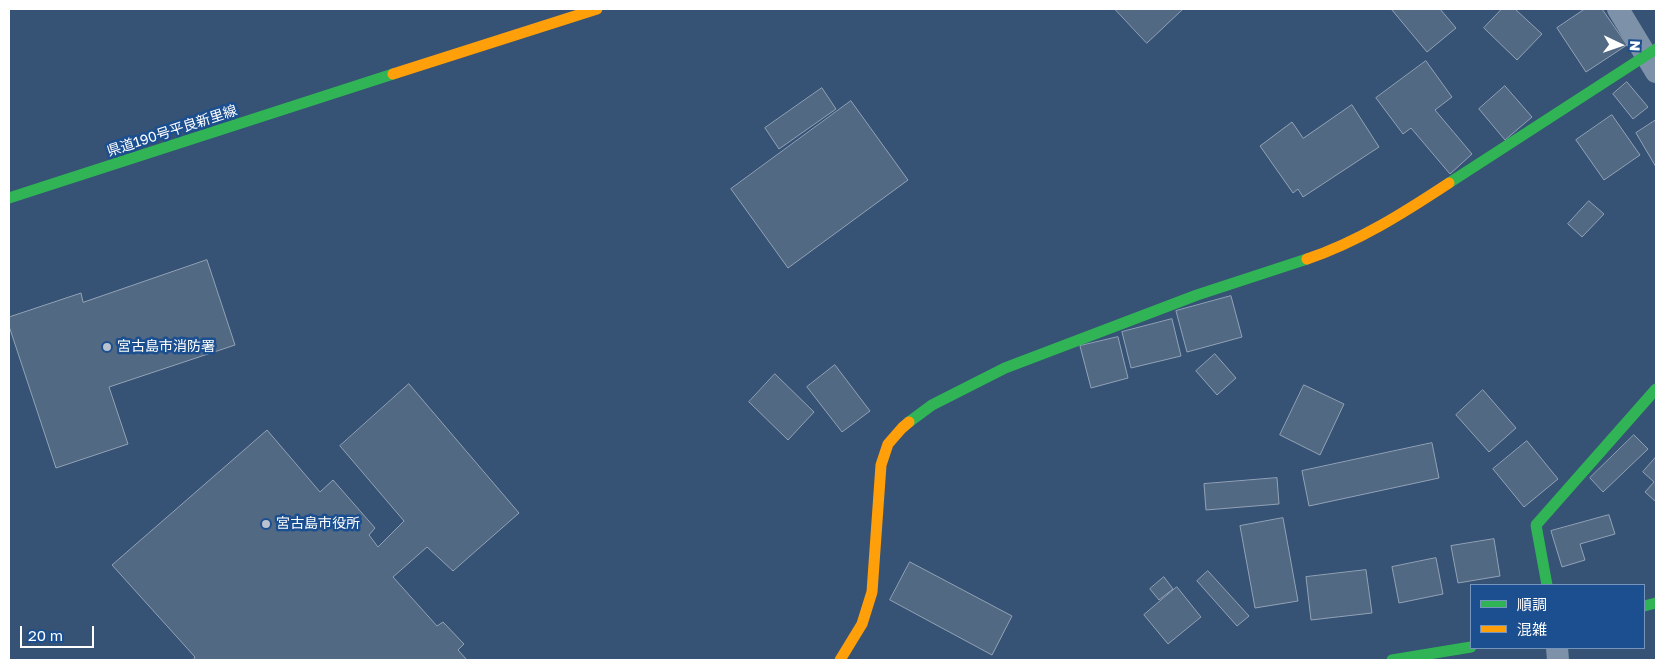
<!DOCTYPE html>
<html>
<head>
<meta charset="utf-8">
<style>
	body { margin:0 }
	#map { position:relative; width:1665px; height:669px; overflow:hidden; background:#365274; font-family:"Golos Text","Noto Sans JP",sans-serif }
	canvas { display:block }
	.frame { position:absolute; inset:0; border:10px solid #fff; pointer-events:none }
	.legend { position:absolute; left:1470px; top:584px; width:175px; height:65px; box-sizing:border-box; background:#1b4f8f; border:1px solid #7695bc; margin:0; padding:6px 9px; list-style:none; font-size:15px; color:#fff }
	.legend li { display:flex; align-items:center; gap:10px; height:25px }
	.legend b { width:25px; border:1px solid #7695bc }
	.north { position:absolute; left:1595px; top:20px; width:50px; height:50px; -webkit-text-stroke:4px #1b4f8f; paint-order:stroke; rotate:93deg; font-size:14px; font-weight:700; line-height:20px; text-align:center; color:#fff }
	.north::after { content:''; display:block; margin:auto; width:18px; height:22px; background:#fff; clip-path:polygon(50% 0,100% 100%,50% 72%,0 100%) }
	.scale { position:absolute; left:20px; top:626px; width:74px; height:22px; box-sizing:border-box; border:2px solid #fff; border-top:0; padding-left:6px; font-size:15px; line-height:18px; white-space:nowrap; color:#fff; -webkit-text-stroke:4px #1b4f8f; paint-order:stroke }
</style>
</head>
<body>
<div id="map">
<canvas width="1665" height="669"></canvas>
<div class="frame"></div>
<ul class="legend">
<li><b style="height:6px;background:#30b455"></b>順調</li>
<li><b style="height:6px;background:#ff9f0a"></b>混雑</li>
</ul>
<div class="north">N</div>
<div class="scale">20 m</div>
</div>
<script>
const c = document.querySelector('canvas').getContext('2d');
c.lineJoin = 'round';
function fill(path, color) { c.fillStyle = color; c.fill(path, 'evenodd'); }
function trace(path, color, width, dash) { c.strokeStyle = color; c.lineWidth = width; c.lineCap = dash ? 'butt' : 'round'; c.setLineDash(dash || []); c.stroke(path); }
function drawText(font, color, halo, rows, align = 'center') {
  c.font = font + ' "Golos Text","Noto Sans JP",sans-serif'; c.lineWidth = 5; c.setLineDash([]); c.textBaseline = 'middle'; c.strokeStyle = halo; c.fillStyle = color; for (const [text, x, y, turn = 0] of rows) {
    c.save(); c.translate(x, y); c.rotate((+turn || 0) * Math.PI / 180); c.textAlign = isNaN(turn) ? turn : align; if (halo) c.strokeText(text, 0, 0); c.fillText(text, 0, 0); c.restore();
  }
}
const building = new Path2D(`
	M1115,9H1183L1147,43Z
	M1394,9H1440L1456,28L1427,52L1392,10Z
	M1502,9H1515L1542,34L1517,60L1484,28Z
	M1585,9H1602L1627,45L1586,72L1557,28Z
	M1426,61L1452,97L1435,110L1472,154L1450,174L1411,128L1403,134L1376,98Z
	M1627,82L1648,107L1633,119L1613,94Z
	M1505,86L1532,117L1505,140L1479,109Z
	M822,88L836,109L779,149L765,128Z
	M851,101L908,180L788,268L731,189Z
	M1352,105L1379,147L1303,197L1298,189L1293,193L1260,146L1292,122L1303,138Z
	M1612,115L1640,155L1604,180L1576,140Z
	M1656,120V167L1636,133Z
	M1589,201L1604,214L1582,237L1568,224Z
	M207,260L235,345L109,387L128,444L56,468L9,326V317L81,293L83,302Z
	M1231,296L1242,337L1187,352L1176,311Z
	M1172,319L1181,356L1131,368L1122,332Z
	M1118,337L1128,378L1091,388L1080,346Z
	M1215,354L1236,378L1217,395L1196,371Z
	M835,365L870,411L842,432L807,387Z
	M775,374L814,412L788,440L749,402Z
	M409,384L519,513L453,571L427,547L393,577L437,626L443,622L464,644L458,650L467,660H193L195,657L112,565L267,430L320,492L333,480L375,528L369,535L378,547L404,521L340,446Z
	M1304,385L1344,404L1320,455L1280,435Z
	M1483,390L1516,428L1489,452L1456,415Z
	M1634,435L1648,449L1603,492L1590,478Z
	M1527,441L1558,479L1524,507L1493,469Z
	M1432,443L1439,478L1309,506L1302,471Z
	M1656,457V502L1645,492L1654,482L1643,472Z
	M1277,478L1279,504L1206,510L1204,484Z
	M1609,515L1615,534L1580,544L1585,560L1562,567L1551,531Z
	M1283,518L1298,601L1255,608L1240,526Z
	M1494,539L1500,576L1458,583L1451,546Z
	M1436,558L1443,594L1399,603L1392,567Z
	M910,562L1012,616L992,655L890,600Z
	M1366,570L1372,613L1311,620L1306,577Z
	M1208,571L1249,616L1237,626L1197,581Z
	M1164,577L1173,589L1159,600L1150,589Z
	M1177,587L1201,617L1168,644L1144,615Z`);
const street = new Path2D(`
	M1618,9L1656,72
	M1557,648L1558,660`);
const fast = new Path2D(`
	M1449,183L1656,49
	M9,198L393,74
	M909,422L932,405L1005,368L1197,295L1307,259
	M1547,585L1536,525L1656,389
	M1644,606L1656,603
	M1392,660L1471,647`);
const slow = new Path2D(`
	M393,74L597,9
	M1307,259C1358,242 1405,212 1449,183
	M840,660L862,624L872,592L881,465L888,444L902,428L909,422`);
const markers = [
	[107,347,5,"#b9c2ce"],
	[266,524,5,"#b9c2ce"]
];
const streetNames = [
	["県道190号平良新里線",172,131,-18]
];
const poiNames = [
	["宮古島市消防署",117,347],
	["宮古島市役所",276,524]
];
fill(building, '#526984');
trace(building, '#92a2b6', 1);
trace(street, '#7d92a8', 22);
trace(fast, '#30b455', 11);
trace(slow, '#ff9f0a', 11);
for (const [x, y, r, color] of markers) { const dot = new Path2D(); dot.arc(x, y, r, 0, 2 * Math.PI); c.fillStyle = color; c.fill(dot); trace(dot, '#1b4f8f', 2); }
drawText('14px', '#fff', '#1b4f8f', streetNames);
drawText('14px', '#fff', '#1b4f8f', poiNames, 'left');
</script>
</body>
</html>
